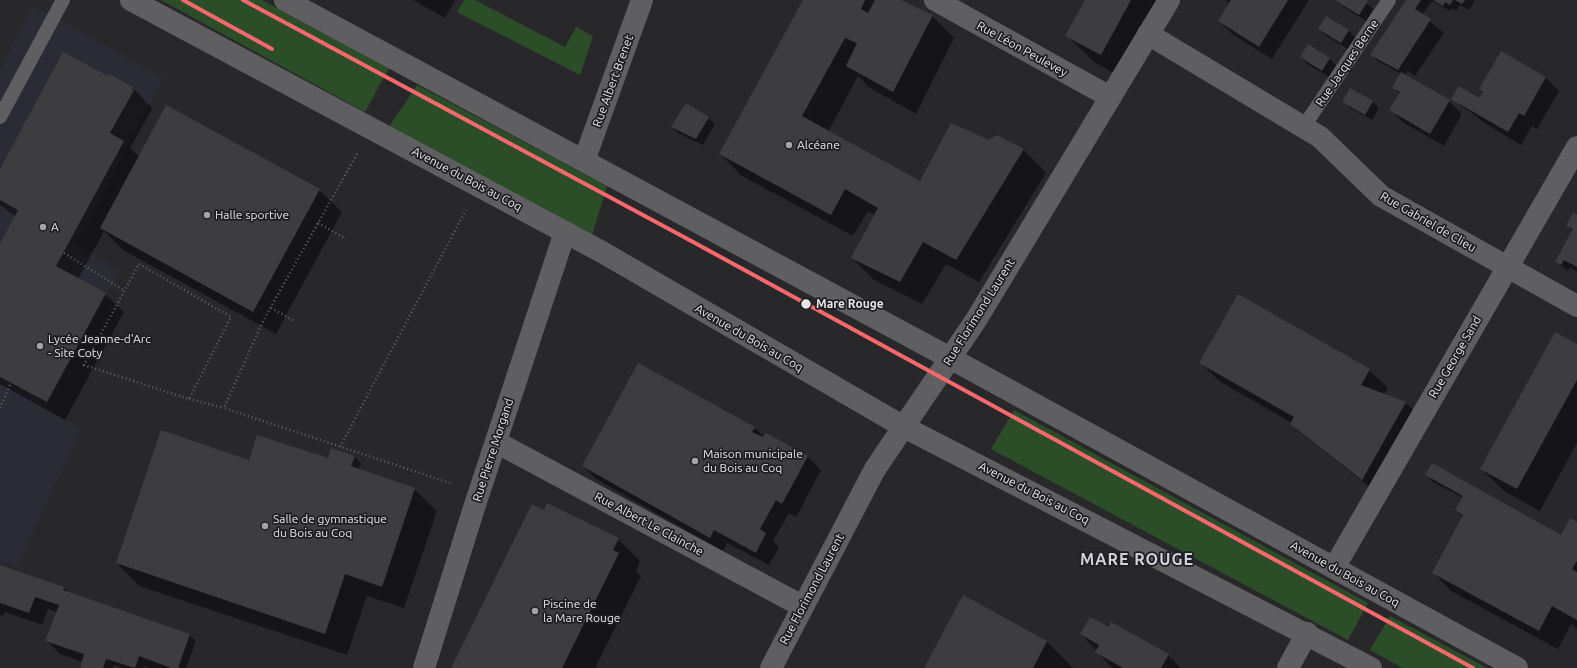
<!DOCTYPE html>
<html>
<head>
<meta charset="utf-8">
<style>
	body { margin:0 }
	canvas { display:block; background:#28282b }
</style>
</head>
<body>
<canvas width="1577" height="668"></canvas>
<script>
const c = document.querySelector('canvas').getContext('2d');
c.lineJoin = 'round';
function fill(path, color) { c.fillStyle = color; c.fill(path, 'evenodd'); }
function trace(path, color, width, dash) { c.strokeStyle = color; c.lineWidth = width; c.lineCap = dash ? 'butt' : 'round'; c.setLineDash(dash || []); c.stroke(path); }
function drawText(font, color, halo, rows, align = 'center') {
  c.font = font + ' Ubuntu,sans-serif'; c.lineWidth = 3.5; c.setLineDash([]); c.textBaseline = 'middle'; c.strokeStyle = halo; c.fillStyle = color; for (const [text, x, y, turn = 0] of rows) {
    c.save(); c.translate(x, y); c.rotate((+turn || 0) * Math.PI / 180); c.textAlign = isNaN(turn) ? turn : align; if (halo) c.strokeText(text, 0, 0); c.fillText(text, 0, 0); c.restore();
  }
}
const built = new Path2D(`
	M33,6L164,78L76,244L120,271L46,408L81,429L17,567L0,561V68Z`);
const green = new Path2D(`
	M161,0H262L389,68L365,112Z
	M464,0H475L565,47L576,27L593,36L580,75L457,12Z
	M417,85L607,186L592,235L389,127Z
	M1014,410L1368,603L1348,640L991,449Z
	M1390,616L1487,668H1403L1370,650Z`);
const shadow = new Path2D(`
	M413,0H455L445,18Z
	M804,0H898L932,16L954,38L916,114L870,88L858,76L828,132L920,183L997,136L1024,150L1046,173L979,282L946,264L922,304L874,280L852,258L875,215L868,211L853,236L742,176L720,154Z
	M1086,0H1173L1128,81L1094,62L1066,35Z
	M1226,0H1309L1272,59L1232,34L1219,21L1230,4Z
	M1337,0H1363L1373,9L1366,21L1344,7Z
	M1408,0H1475L1469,10L1460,5L1456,11L1452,8L1450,11L1432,1L1422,15L1444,33L1415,76L1408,71L1405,75L1449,101L1462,114L1444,146L1404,123L1391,110L1400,94L1393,88L1401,74L1378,61L1371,54Z
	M1327,17L1349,31L1355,37L1348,49L1326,36L1319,29Z
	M1308,45L1330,59L1336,65L1329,77L1307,64L1301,57Z
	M1502,52L1546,78L1559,91L1537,129L1532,126L1521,145L1486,124L1453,99H1479L1483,93L1480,89Z
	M109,77L132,87L150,106L152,109L130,148L139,157L319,190L342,212L276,334L123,250L104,231L78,279L105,294L124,312L65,420L0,384V247L16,217L0,205V171Z
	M1343,101H1372L1379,108L1372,120L1350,108Z
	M708,118L715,124L703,145L678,133L672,127Z
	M1577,217V272L1570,267L1568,271L1556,262L1573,231L1567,225Z
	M1577,345V443L1540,511L1504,491L1481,469Z
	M1200,362L1369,370L1388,388L1384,394L1406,403L1419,416L1376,492L1298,431L1291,424L1292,423L1219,381Z
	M661,377L755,428L764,437L766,434L808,457L821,470L796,517L789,513L773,541L779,547L769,565L727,543L723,551L596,479L583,466Z
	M354,456L361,463L358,470L414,489L437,511L404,608L367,596L347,655L139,586L117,563L249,461H332Z
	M1426,475L1562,536L1577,523V629L1571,624L1558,649L1451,591L1433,572L1463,517L1456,510L1463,498L1433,482Z
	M618,539L640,561L636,571L641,576L595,668H452Z
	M0,566L64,588L69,593L189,635L196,641L186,668H149L144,666L143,668H122L114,665L113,668H81L83,662L60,654L47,641L57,612L48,609L42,625L5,612L3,616L0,615Z
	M964,597L1047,642L1073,668H925Z
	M1112,624L1168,655L1181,668H1112L1081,634L1109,628Z`);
const building = new Path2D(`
	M803,0H865L861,9L868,13L875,0H901L933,15L893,92L846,66L857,43L845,38L802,116L920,181L951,123L989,140L997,135L1024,149L956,260L923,242L900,282L851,258L878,208L845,189L831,215L719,154Z
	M1085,0H1131L1101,55L1065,36Z
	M1231,0H1288L1259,47L1218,21Z
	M1335,0H1365L1368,1L1359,15Z
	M1406,0H1421L1415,9L1431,19L1398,70L1370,55Z
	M1433,0H1453L1450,5L1445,2L1443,6Z
	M1455,0H1465L1462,4Z
	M1326,16L1349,30L1341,43L1318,29Z
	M1308,44L1330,58L1322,71L1300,57Z
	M1501,51L1546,77L1524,116L1519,113L1508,132L1451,99L1459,86L1479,98L1483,92L1479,89Z
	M63,52L108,76L109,74L133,87L132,89L134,90L110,133L124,141L56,266L106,293L47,402L0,377V244L18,210L0,200V169Z
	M1401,72L1450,100L1430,134L1389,110L1400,92L1392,88Z
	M1350,88L1373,101L1365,115L1342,102Z
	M686,103L709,117L696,139L671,127Z
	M166,105L320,189L253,312L100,228Z
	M1573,213L1577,215V267L1564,260L1561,265L1555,262L1573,229L1566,226Z
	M1238,294L1370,369L1361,385L1406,402L1362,480L1290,424L1294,417L1199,363Z
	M1555,332L1577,344V380L1517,489L1480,469Z
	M638,363L755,427L752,432L763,437L766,433L808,456L782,504L776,500L760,529L766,533L756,553L714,530L710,538L582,466Z
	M161,430L249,460L257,435L328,458L331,448L355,456L351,466L415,488L382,587L345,574L325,634L116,563Z
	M1432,463L1561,535L1570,518L1577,522V561L1572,569L1577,572V620L1552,606L1539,631L1432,573L1463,515L1455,510L1463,496L1425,475Z
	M547,503L619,538L613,550L619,553L562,668H451L532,504L544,510Z
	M0,565L64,587L63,590L190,634L178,668H171L139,656L135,668L106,659L103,668H80L84,654L45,641L59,605L35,597L29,613L0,603Z
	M963,595L1047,641L1033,668H924Z
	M1090,617L1109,627L1111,622L1169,654L1161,668H1123L1095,652L1099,645L1080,634Z`);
const path = new Path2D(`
	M357,154L263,321L224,408L453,484
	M318,223L346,239
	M64,253L125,291
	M139,264L231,317L189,399L84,365Z
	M271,308L294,321
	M189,399L224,408
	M0,408L11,383
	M340,447L466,210`);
const service = new Path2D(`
	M0,117L63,0
	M1304,126L1389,0`);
const minor = new Path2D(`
	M935,0L1110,97
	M1148,34L1320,137L1381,196L1577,306
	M584,161L642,0
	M496,442L802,606
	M1334,568L1577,147
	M424,668L473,511L565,232
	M771,668L875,469L976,320L1169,0
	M1288,668L1307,633`);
const secondary = new Path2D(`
	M131,0L602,252L904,427L1371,668
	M285,0L950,358L1517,668`);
const tram1 = new Path2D(`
	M183,0L272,49
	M243,0L695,243L1473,668`);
const markers = [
	[789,145,4,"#a4a4a7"],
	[207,215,4,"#a4a4a7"],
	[43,227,4,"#a4a4a7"],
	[806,304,5.5,"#e6e6ea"],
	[40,346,4,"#a4a4a7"],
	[695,461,4,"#a4a4a7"],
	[265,526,4,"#a4a4a7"],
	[535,611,4,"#a4a4a7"]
];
const streetNames = [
	["Rue Léon Peulevey",1022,49,29],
	["Rue Jacques Berne",1347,63,-56],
	["Rue Albert Brenet",613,81,-70],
	["Avenue du Bois au Coq",467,179,28],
	["Rue Gabriel de Clieu",1428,222,30],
	["Rue Florimond Laurent",979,312,-58],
	["Avenue du Bois au Coq",749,338,30],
	["Rue George Sand",1455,357,-60],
	["Rue Pierre Morgand",493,450,-72],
	["Avenue du Bois au Coq",1034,493,27],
	["Rue Albert Le Clainche",649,524,28],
	["Avenue du Bois au Coq",1345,574,29],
	["Rue Florimond Laurent",812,589,-62]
];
const poiNames = [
	["Alcéane",797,145],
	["Halle sportive",215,215],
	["A",51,227],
	["Lycée Jeanne-d'Arc",48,339],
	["- Site Coty",48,353],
	["Maison municipale",703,454],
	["du Bois au Coq",703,468],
	["Salle de gymnastique",273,519],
	["du Bois au Coq",273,533],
	["Piscine de",543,604],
	["la Mare Rouge",543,618]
];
const stopNames = [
	["Mare Rouge",816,304]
];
const districtNames = [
	["MARE ROUGE",1137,560]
];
fill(built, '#2b2b35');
fill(green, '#2b4d28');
fill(shadow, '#0007');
fill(building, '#3d3d3f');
trace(path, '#626263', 2.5, [1, 3]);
trace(service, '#5f5f61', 14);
trace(minor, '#5f5f61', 22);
trace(secondary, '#5f5f61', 22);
trace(tram1, '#f8686c', 4);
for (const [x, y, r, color] of markers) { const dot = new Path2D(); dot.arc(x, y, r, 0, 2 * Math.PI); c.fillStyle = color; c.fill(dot); trace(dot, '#1d1d22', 1.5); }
drawText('12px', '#e6e6ea', '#1d1d22', streetNames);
drawText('12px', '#e6e6ea', '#1d1d22', poiNames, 'left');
drawText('bold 12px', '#e6e6ea', '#1d1d22', stopNames, 'left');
c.letterSpacing = '1px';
drawText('bold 16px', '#d1d1d8', '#1d1d22', districtNames);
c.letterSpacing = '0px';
</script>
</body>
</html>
